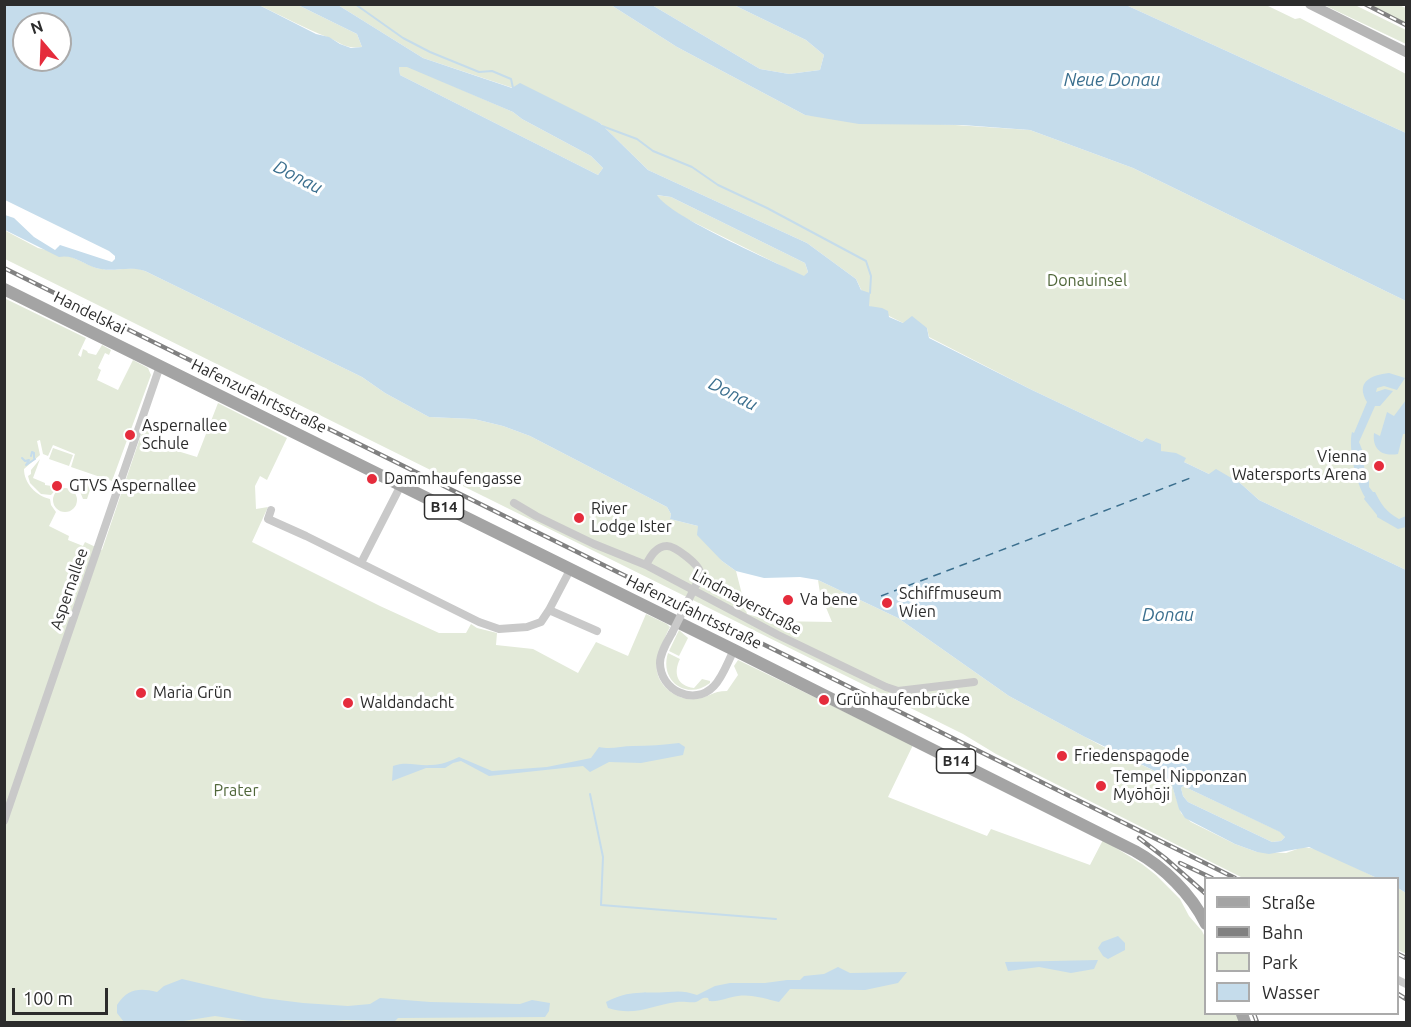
<!DOCTYPE html>
<html>
<head>
<meta charset="utf-8">
<style>
	body { margin:0 }
	#map { position:relative; width:1411px; height:1027px; overflow:hidden; background:#fff; font-family:Ubuntu,sans-serif }
	canvas { display:block }
	.frame { position:absolute; inset:0; border:6px solid #2c2c2c; pointer-events:none }
	.legend { position:absolute; left:1204px; top:877px; width:195px; height:138px; box-sizing:border-box; background:#fff; border:2px solid #ababab; margin:0; padding:8px 10px; list-style:none; font-size:18px; color:#2c2c2c }
	.legend li { display:flex; align-items:center; gap:12px; height:30px }
	.legend b { width:30px; border:2px solid #ababab }
	.north { position:absolute; left:12px; top:12px; width:60px; height:60px; box-sizing:border-box; background:#fff; border:2px solid #ababab; border-radius:50%; rotate:341deg; font-size:16px; font-weight:700; line-height:24px; text-align:center; color:#2c2c2c }
	.north::after { content:''; display:block; margin:auto; width:21px; height:27px; background:#e52c3c; clip-path:polygon(50% 0,100% 100%,50% 72%,0 100%) }
	.scale { position:absolute; left:12px; top:988px; width:96px; height:27px; box-sizing:border-box; border:3px solid #2c2c2c; border-top:0; padding-left:8px; font-size:18px; line-height:21px; white-space:nowrap; color:#2c2c2c; -webkit-text-stroke:4px #fff; paint-order:stroke }
</style>
</head>
<body>
<div id="map">
<canvas width="1411" height="1027"></canvas>
<div class="frame"></div>
<ul class="legend">
<li><b style="height:8px;background:#a4a4a4"></b>Straße</li>
<li><b style="height:8px;background:#818181"></b>Bahn</li>
<li><b style="height:16px;background:#e3ead9"></b>Park</li>
<li><b style="height:16px;background:#c5dceb"></b>Wasser</li>
</ul>
<div class="north">N</div>
<div class="scale">100 m</div>
</div>
<script>
const c = document.querySelector('canvas').getContext('2d');
c.lineJoin = 'round';
function fill(path, color) { c.fillStyle = color; c.fill(path, 'evenodd'); }
function trace(path, color, width, dash) { c.strokeStyle = color; c.lineWidth = width; c.lineCap = dash ? 'butt' : 'round'; c.setLineDash(dash || []); c.stroke(path); }
function drawText(font, color, halo, rows, align = 'center') {
  c.font = font + ' Ubuntu,sans-serif'; c.lineWidth = 6; c.setLineDash([]); c.textBaseline = 'middle'; c.strokeStyle = halo; c.fillStyle = color; for (const [text, x, y, turn = 0] of rows) {
    c.save(); c.translate(x, y); c.rotate((+turn || 0) * Math.PI / 180); c.textAlign = isNaN(turn) ? turn : align; if (halo) c.strokeText(text, 0, 0); c.fillText(text, 0, 0); c.restore();
  }
}
const green = new Path2D(`
	M259,5H298L357,34L362,47C344,49 342,43 327,37C304,28 282,16 259,5Z
	M338,5H611L677,47L805,115L1030,130L1133,168L1406,301V570L1259,500L1240,483L1209,474L1161,451L1146,438L1142,442L1032,390L929,337L927,328L903,323L869,306L856,279L807,243L648,170L600,123L513,88L423,58Z
	M652,5H734L806,40L824,55L820,70L789,74L760,69Z
	M1126,5H1266L1295,19L1300,18L1406,74V133Z
	M1324,5H1355L1406,30V44Z
	M1370,5H1399L1406,8V23Z
	M407,66L513,112L522,119L591,156L603,168L598,175L400,75L399,67Z
	M656,195L671,197L805,263L808,272L804,277L683,217L662,203Z
	M4,230L38,248L67,255L96,268L109,270L136,268L145,271L362,377L385,393L429,417L474,419L503,426L530,436L667,507L671,514L670,519L698,526L722,561L736,571L747,614L772,621L832,622L820,593L818,580L898,618L1009,696L1100,745L1161,774L1172,785L1181,813L1191,822L1235,844L1257,852L1286,853L1303,847L1317,849L1377,878H1243L996,754L963,734L5,259Z
	M4,298L86,338L78,355L81,357L83,349L87,351L88,353L96,355L102,345L111,350L109,355L105,353L98,368L101,370L97,380L118,390L133,360L148,368L151,375L112,481L71,467L75,454L53,445L48,456L43,454L40,440L37,441L40,455L24,469C24,484 37,496 50,499L51,505L56,512L49,526L69,536L68,540L83,546L85,542L102,550L142,432L150,428L148,442L197,457L218,403L287,438L267,480L260,476L255,486L256,509L268,507L252,542L380,606L439,633H466L471,624L477,628L497,633L496,645L533,649L578,673L596,642L628,656L646,614L667,624L670,627C665,636 660,650 657,662C653,683 676,701 695,699C708,698 712,691 727,691L738,675L734,666L738,660L913,745L888,797L987,836L991,829L1090,865L1103,840L1142,864L1156,875L1180,899L1189,916L1202,931L1205,937L1206,1014H1237L1241,1022H5Z
	M53,448L73,455L69,466L49,459Z
	M40,459L33,478L45,483V485L58,487L51,495L41,494L30,483L28,476L31,474V470Z
	M73,477L92,484L87,499H83L79,489L70,484Z
	M53 500a12 12 0 1 1 24 0a12 12 0 1 1-24 0Z
	M679,630L688,638L679,656L669,651Z
	M668,653L680,659C673,673 677,686 694,688L702,679L710,681V683C687,701 659,681 668,653Z
	M1183,786L1283,833L1285,837L1281,841L1272,842L1188,802L1183,796L1181,788Z
	M1398,888L1406,893V954L1398,950Z`);
const water = new Path2D(`
	M5,4L259,5L316,34L329,37L340,44L351,48L362,47L357,34L298,5H338L423,58L512,88L520,83L600,123L648,170L807,243L856,279L861,290L870,293L869,306L882,308L888,311L889,317L903,323L912,316L927,328L929,338L1032,390L1142,442L1146,438L1161,444V451L1176,453L1186,458L1184,462L1209,474L1216,469L1240,483L1259,500L1406,570V893L1398,888V878H1377L1309,847L1269,854L1257,852L1235,844L1185,818L1179,809L1172,785L1161,774L1085,737L1009,696L898,618L818,580L800,577L764,578L736,571L722,561L697,535L698,526L670,519L671,514L667,507L530,436L503,426L474,419L429,417L385,393L362,377L145,271C129,265 113,273 96,268C83,264 73,254 59,257L5,230V215L14,218L34,237L55,250L60,245L112,262L115,259V256L109,251L5,200ZM24,24H60V60H24ZM399,67H407L513,112L522,119L591,156L603,168L598,175L400,75ZM657,195L671,197L805,263L808,272L804,276C775,262 670,217 657,195ZM1183,786L1280,832L1285,837L1281,841L1272,842L1188,802L1183,796L1181,788Z
	M611,5H652L760,69L789,74L820,70L824,55L806,40L734,5H1126L1406,133V301L1133,168L1030,130L962,125L859,124L805,115L677,47Z
	M1389,373L1405,378L1397,390L1384,386L1377,388L1376,392L1385,389L1393,391L1380,406H1375L1359,442L1363,452L1362,457L1367,480H1369V487L1373,492H1375C1381,504 1386,512 1399,519L1406,516V527L1398,529L1377,517V515L1364,499L1365,497C1356,483 1348,448 1352,432L1354,433L1367,402C1355,382 1371,375 1389,373Z
	M1406,400V434H1403L1398,454C1382,457 1372,449 1374,433L1380,436L1387,412L1394,416Z
	M679,743L685,747L683,755L641,763L609,762L590,772L583,766L489,776L461,761L453,763L445,768H426L392,781L393,766C406,761 417,766 431,765C442,765 450,761 459,757L492,771L547,767L591,758L599,747C611,750 621,746 633,746C649,746 663,745 679,743Z
	M1118,936L1125,943V950L1108,959L1103,956L1098,948L1102,942Z
	M1098,960L1094,969L1071,973L1039,967L1008,971L1005,962Z
	M838,967L850,973L907,972L898,983L865,990L790,989L779,1002C766,999 752,994 738,996C728,997 720,1002 709,1001L708,998C701,997 702,1000 696,1002C691,1003 683,1001 677,1002C651,1005 636,1017 608,1008L606,1002C631,989 643,994 668,992C679,991 686,991 697,995L715,986L730,983H765L787,980H800L804,976L824,974Z
	M182,979L263,998L303,1003L348,1006L370,1004L380,998L430,1002L520,1004L532,1000L550,1003L549,1011L545,1017L398,1018L394,1022L346,1020L322,1022H255L215,1016L177,1022H124L117,1013V1005C128,988 140,988 157,992L164,986Z`);
const stream = new Path2D(`
	M355,4L403,38L430,52L479,72L492,71L511,79L513,88L515,89
	M602,126L637,139L653,151L692,167L718,185L767,208L866,261L871,276L870,293
	M31,456L32,452L34,453V458
	M22,458L25,461L29,460L26,465L35,459
	M590,794L603,857L601,905L776,919`);
const ferry = new Path2D(`
	M881,596L1193,477`);
const minor = new Path2D(`
	M514,503L536,516L594,544L646,565L778,635L886,687L898,691L974,682
	M271,510L268,519L306,536L479,622L499,629L527,627L541,622L549,610L570,570
	M361,563L401,485
	M646,565C650,557 656,546 667,546C675,546 700,565 700,573C700,575 698,581 697,583
	M549,610L597,631
	M672,633C667,642 660,653 660,663C660,690 694,707 714,686C723,677 728,661 734,650
	M4,821L160,366
	M1398,980L1406,984`);
const secondary = new Path2D(`
	M1310,4L1406,52`);
const primary = new Path2D(`
	M4,289L734,650L1135,851C1164,867 1191,894 1206,924
	M1242,1014L1245,1022`);
const rail = new Path2D(`
	M1365,4L1406,25
	M4,268L1235,878
	M1139,838L1165,858L1206,894
	M1180,863L1212,878
	M1398,954L1406,958
	M1398,994L1406,999
	M1254,1014L1257,1022`);
const minorBridge = new Path2D(`
	M672,633L697,583`);
const markers = [
	[130,435,6,"#e52c3c"],
	[1379,466,6,"#e52c3c"],
	[372,479,6,"#e52c3c"],
	[57,486,6,"#e52c3c"],
	[579,518,6,"#e52c3c"],
	[788,600,6,"#e52c3c"],
	[887,603,6,"#e52c3c"],
	[141,693,6,"#e52c3c"],
	[824,700,6,"#e52c3c"],
	[348,703,6,"#e52c3c"],
	[1062,756,6,"#e52c3c"],
	[1101,786,6,"#e52c3c"]
];
const shields = [
	[444,507,39],
	[956,761,39]
];
const shieldNames = [
	["B14",444,507],
	["B14",956,761]
];
const parkNames = [
	["Donauinsel",1087,281],
	["Prater",236,791]
];
const streetNames = [
	["Handelskai",90,313,26],
	["Hafenzufahrtsstraße",259,396,26],
	["Aspernallee",69,589,-71],
	["Lindmayerstraße",747,602,28],
	["Hafenzufahrtsstraße",694,612,26]
];
const poiNames = [
	["Aspernallee",142,426],
	["Schule",142,444],
	["Vienna",1367,457,"right"],
	["Watersports Arena",1367,475,"right"],
	["Dammhaufengasse",384,479],
	["GTVS Aspernallee",69,486],
	["River",591,509],
	["Lodge Ister",591,527],
	["Schiffmuseum",899,594],
	["Wien",899,612],
	["Va bene",800,600],
	["Maria Grün",153,693],
	["Grünhaufenbrücke",836,700],
	["Waldandacht",360,703],
	["Friedenspagode",1074,756],
	["Tempel Nipponzan",1113,777],
	["Myōhōji",1113,795]
];
const waterNames = [
	["Neue Donau",1112,80],
	["Donau",298,177,27],
	["Donau",733,394,27],
	["Donau",1168,615]
];
fill(green, '#e3ead9');
fill(water, '#c5dceb');
trace(stream, '#c5dceb', 2);
trace(ferry, '#3b6f8e', 1.5, [8, 6]);
trace(minor, '#c9c9c9', 8);
trace(secondary, '#b6b6b6', 10);
trace(primary, '#a4a4a4', 12);
trace(rail, '#818181', 4.5);
trace(rail, '#fff', 2, [7]);
trace(minorBridge, '#c9c9c9', 8);
for (const [x, y, r, color] of markers) { const dot = new Path2D(); dot.arc(x, y, r, 0, 2 * Math.PI); c.fillStyle = color; c.fill(dot); trace(dot, '#fff', 2); }
for (const [x, y, w] of shields) { const box = new Path2D(); box.roundRect(x - w / 2, y - 12, w, 24, 4.5); c.fillStyle = '#fff'; c.fill(box); trace(box, '#2c2c2c', 1.5); }
drawText('bold 15px', '#2c2c2c', null, shieldNames);
drawText('16px', '#50673a', '#fff', parkNames);
drawText('16px', '#2c2c2c', '#fff', streetNames);
drawText('16px', '#2c2c2c', '#fff', poiNames, 'left');
drawText('italic 18px', '#3b6f8e', '#fff', waterNames);
</script>
</body>
</html>
